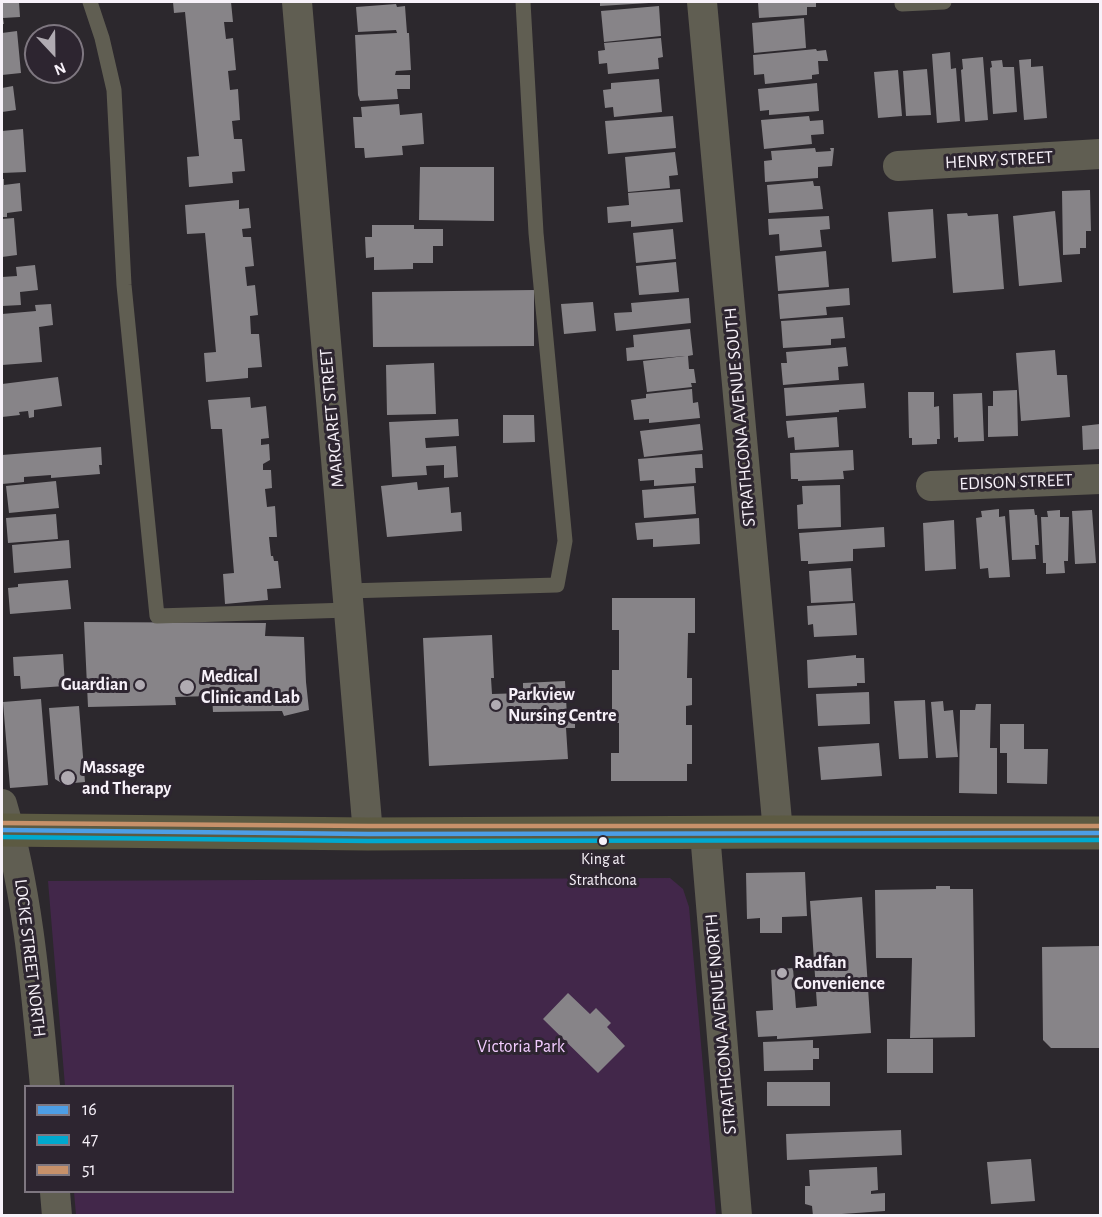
<!DOCTYPE html>
<html>
<head>
<meta charset="utf-8">
<style>
	body { margin:0 }
	#map { position:relative; width:1102px; height:1217px; overflow:hidden; background:#2c282d; font-family:"Alegreya Sans",sans-serif }
	canvas { display:block }
	.frame { position:absolute; inset:0; border:3px solid #f7f1f9; pointer-events:none }
	.legend { position:absolute; left:24px; top:1085px; width:210px; height:108px; box-sizing:border-box; background:#2d2530; border:2px solid #7e7780; margin:0; padding:8px 10px; list-style:none; font-size:18px; color:#f7f1f9 }
	.legend li { display:flex; align-items:center; gap:12px; height:30px }
	.legend b { width:30px; border:2px solid #7e7780 }
	.north { position:absolute; left:24px; top:24px; width:60px; height:60px; box-sizing:border-box; background:#2d2530; border:2px solid #7e7780; border-radius:50%; rotate:158deg; font-size:16px; font-weight:700; line-height:24px; text-align:center; color:#f7f1f9 }
	.north::after { content:''; display:block; margin:auto; width:21px; height:27px; background:#b0abb2; clip-path:polygon(50% 0,100% 100%,50% 72%,0 100%) }
</style>
</head>
<body>
<div id="map">
<canvas width="1102" height="1217"></canvas>
<div class="frame"></div>
<ul class="legend">
<li><b style="height:8px;background:#4d9ee5"></b>16</li>
<li><b style="height:8px;background:#00a9ce"></b>47</li>
<li><b style="height:8px;background:#c7916a"></b>51</li>
</ul>
<div class="north">N</div>
</div>
<script>
const c = document.querySelector('canvas').getContext('2d');
c.lineJoin = 'round';
function fill(path, color) { c.fillStyle = color; c.fill(path, 'evenodd'); }
function trace(path, color, width, dash) { c.strokeStyle = color; c.lineWidth = width; c.lineCap = dash ? 'butt' : 'round'; c.setLineDash(dash || []); c.stroke(path); }
function drawText(font, color, halo, rows, align = 'center') {
  c.font = font + ' "Alegreya Sans",sans-serif'; c.lineWidth = 6; c.setLineDash([]); c.textBaseline = 'middle'; c.strokeStyle = halo; c.fillStyle = color; for (const [text, x, y, turn = 0] of rows) {
    c.save(); c.translate(x, y); c.rotate((+turn || 0) * Math.PI / 180); c.textAlign = isNaN(turn) ? turn : align; if (halo) c.strokeText(text, 0, 0); c.fillText(text, 0, 0); c.restore();
  }
}
const green = new Path2D(`
	M670,878L683,889L689,907L716,1215H76L74,1192H232V1086H65L48,881Z`);
const building = new Path2D(`
	M2,2H19L20,17L3,18L4,24H2Z
	M173,2H231L233,22H224L226,39L233,38L236,70L228,71L230,90L238,89L240,120L232,121L234,139H242L245,171L232,172L233,183L189,187L187,157L199,156L185,12L174,13Z
	M600,2H649V3L600,6Z
	M758,2H816V7H807V15L759,18Z
	M396,4L397,7L405,6L407,33H409L411,70L396,71L395,75H410V89H397L398,99L360,101L358,95L355,35L397,33L396,30L358,32L356,7Z
	M659,6L661,36L604,42L601,11Z
	M804,18L806,48L754,53L752,23Z
	M17,31L21,73L2,75V33Z
	M661,38L663,57L658,58L659,69L608,74L607,63L599,64L598,51L605,50L604,43Z
	M816,49L817,51L826,50L828,61H818L819,74L812,75V79L765,84L764,74L754,75L753,55Z
	M950,52L951,69L956,68L960,121L937,123L932,54Z
	M983,57L988,120L965,122L961,70L963,69L962,59Z
	M1031,59V67L1043,66L1047,118L1024,120L1019,60Z
	M1002,60L1003,67H1014L1017,112L993,114L990,68L992,67L991,61Z
	M927,69L931,115L906,116L903,71Z
	M898,70L902,116L878,118L874,72Z
	M659,79L662,112L614,117L613,107L605,108L603,90L611,89V83Z
	M817,83L819,111L769,115V110L760,111L758,89Z
	M13,86L16,110L2,112V88Z
	M399,104L400,115L422,113L424,144L402,146L403,155L365,158L364,148H355L353,117H362L361,107Z
	M673,116L676,148L608,154L605,121Z
	M809,116L810,121L823,120L824,134L811,135L812,144L764,149L761,120Z
	M23,129L26,172L2,173V131Z
	M815,148L816,152L831,151L830,148H834L832,166L818,167V178L765,182L764,161L772,160L771,151Z
	M675,152L678,175L669,176L670,188L628,192L625,157Z
	M420,167H494V221L419,220Z
	M2,179H4V185L20,183L22,211L7,213V217H2Z
	M813,181L814,186H820L823,209L769,213L767,185Z
	M680,189L683,222L631,227V221L608,223L607,207L629,205L628,193Z
	M1090,190L1091,231H1086V248H1080V254L1063,255L1062,191Z
	M239,200V209L249,208L251,228L242,229L243,237H251L254,266L245,267L247,286L255,285L258,315L250,316L251,334H259L262,367L248,368V378L206,382L204,353L216,352L205,233L187,234L185,205Z
	M933,209L936,258L892,262L888,212Z
	M1055,211L1062,282L1019,286L1013,216Z
	M967,213L968,216L998,214L1004,289L953,293L947,214Z
	M829,216L830,229L820,230L822,247L780,251L779,234L769,235L768,219Z
	M14,218L17,255L2,257V219Z
	M372,225H414V229H443V246H433V263H413V269L374,270V257L366,258L365,237H372Z
	M673,229L676,259L636,263L633,233Z
	M826,251L829,287L778,291L775,256Z
	M676,262L679,292L639,295L636,266Z
	M35,265L38,290L20,292L21,305L2,306V277L17,276L16,267Z
	M849,288L850,305L826,307L827,315L780,319L778,294Z
	M534,290V346L373,347L372,292Z
	M689,298L691,323L616,331L614,313L632,312L631,303Z
	M593,302L596,331L564,334L561,304Z
	M51,304L53,325L39,327L42,362L2,365V314L36,311L35,305Z
	M843,317L845,338L831,339V345L783,348L781,321Z
	M690,329L693,355L688,356L689,369H694L696,383H691L692,387L647,392L643,361L685,356L627,361L626,348L634,347L633,335Z
	M846,347L848,366L838,367L839,380L783,385L781,363H787L786,352Z
	M1055,350L1057,375H1067L1070,417L1021,421L1016,353Z
	M434,363L436,414L387,415L386,365Z
	M58,377L62,406L34,410V417L29,418L28,411L19,412L20,415L2,417V384Z
	M864,383L866,408L839,410V412L786,416L784,388Z
	M692,389L693,403L698,402L700,418L649,423V419L634,420L631,400L646,398V394Z
	M1017,390L1018,436L988,437V406H993V391Z
	M908,392H934V407L939,406L940,439H937V444L912,445V438H909Z
	M982,393L984,441L958,442V437L954,438L953,394Z
	M250,397L251,408L266,406L269,438L261,439V445L269,444L270,460L263,464V470H271L272,488L265,489L267,507L275,506L277,537H269L271,556H273L274,561H278L281,588L267,589L268,600L225,604L223,574L234,573L222,429H211L208,400Z
	M503,415H534L535,442L503,443Z
	M837,417L839,447L795,450L794,437L788,438L786,421Z
	M458,419L459,436L425,438L426,448L456,446L458,477L444,478V465L426,466L427,475L392,477L389,422Z
	M700,424L703,450L644,457L640,431Z
	M1100,424V449L1083,450L1082,426Z
	M101,447L102,465H99L100,474L51,478V475L24,477V482L2,484V455Z
	M853,450L854,470L843,471L844,479L798,481V479H791L790,453Z
	M702,454L703,468H695L696,483L654,486V480L640,481L638,459Z
	M56,481L59,508L9,513L6,486Z
	M417,482L418,490L449,487L451,513L461,512L462,531L387,537L381,486Z
	M840,485L841,527L798,529L797,505L803,504L802,486Z
	M694,486L696,514L644,518L642,490Z
	M999,509V517L1005,516L1010,577L989,578L988,568L980,569L976,518L982,517L981,511Z
	M1034,509L1035,515H1037L1039,545H1035L1036,559L1012,560L1009,510Z
	M1060,510V517H1069L1068,561H1064L1065,573L1046,574V563H1043L1041,517H1048L1047,511Z
	M1092,510L1096,563L1075,564L1072,511Z
	M56,514L58,539L8,543L6,518Z
	M699,518L700,544L653,547V539L637,540L635,523Z
	M954,520L956,569L925,571L923,523Z
	M884,527L885,547L853,549V561L808,564V561H801L799,533Z
	M69,540L71,568L14,573L12,545Z
	M851,568L853,601L811,603L809,571Z
	M68,580L71,609L10,614L8,588L18,587V584Z
	M612,598H695V633H688L687,678H692V705L686,706V725H692V764H687V781H611V753H619V723H612V670H619V630H612Z
	M855,603L857,635L814,637L813,624L808,625L807,606Z
	M84,622L266,623L265,636L304,637L306,682L309,710L284,716L282,711L213,712L212,696L175,697L176,705L88,707Z
	M492,635L494,678H491L492,694L523,693V683L565,681L567,716L575,715V728H566L568,759L429,766L423,638Z
	M63,654L65,686L21,689L20,676H14L13,657Z
	M856,655V658H864L865,683H857V686L808,688L807,660Z
	M869,692L870,724L818,726L816,694Z
	M41,699L48,785L10,788L3,702Z
	M925,700L928,758L899,759L894,701Z
	M943,701L944,711L953,710L958,757L936,758L931,702Z
	M976,704H991L990,748H997V794L959,793L960,710H975Z
	M79,706L85,782L63,784L55,779L49,708Z
	M1000,724H1024V749H1048L1047,784L1007,783V753H1000Z
	M879,743L882,776L821,780L818,747Z
	M805,872L807,916L782,917V933H760V918L747,919L746,873Z
	M936,886H950V889H973L975,1037L910,1038L912,958H876L875,890L936,889Z
	M862,897L871,1033L777,1039V1036L758,1037L756,1011L773,1010L771,970L793,968L796,1008L817,1006L810,901Z
	M1100,946V1048H1051L1043,1040L1042,947Z
	M568,993L590,1014L596,1008L611,1023L607,1027L625,1046L598,1073L543,1019Z
	M887,1039H933V1073H887Z
	M813,1040V1048H819V1059H813V1070L764,1071L763,1042Z
	M767,1082H830V1106H767Z
	M901,1130L902,1155L787,1160L786,1134Z
	M1031,1159L1035,1201L991,1204L987,1162Z
	M877,1167L878,1190L871,1191V1194L885,1193V1211L813,1216L812,1206L805,1204V1186H810L809,1170Z`);
const lane = new Path2D(`
	M90,2L102,38L114,90L124,285L157,616L349,610
	M902,4L944,2
	M347,591L557,585L565,541L536,233L523,2`);
const street = new Path2D(`
	M297,2L368,834
	M702,2L778,832
	M898,166L1100,154
	M931,486L1100,479
	M2,804C29,896 36,992 45,1086
	M705,833L737,1216
	M55,1192L57,1216`);
const primary = new Path2D(`
	M2,830L368,834L778,832L1100,833`);
const bus1 = new Path2D(`
	M2,830L368,834L1100,833`);
const bus2 = new Path2D(`
	M2,837L368,841L1100,840`);
const bus3 = new Path2D(`
	M2,823L368,826H1100`);
const markers = [
	[140,685,6,"#b0abb2"],
	[187,687,8,"#b0abb2"],
	[496,705,6,"#b0abb2"],
	[68,778,8,"#b0abb2"],
	[603,841,5,"#f7f1f9"],
	[782,973,6,"#b0abb2"]
];
const busNames = [
	["King at",603,859],
	["Strathcona",603,880]
];
const streetNames = [
	["HENRY STREET",999,160,-3],
	["STRATHCONA AVENUE SOUTH",740,417,-95],
	["MARGARET STREET",332,418,-95],
	["EDISON STREET",1016,482,-2],
	["LOCKE STREET NORTH",30,958,83],
	["STRATHCONA AVENUE NORTH",721,1024,-95]
];
const poiNames = [
	["Medical",201,677],
	["Clinic and Lab",201,698],
	["Guardian",128,685,"right"],
	["Parkview",508,695],
	["Nursing Centre",508,716],
	["Massage",82,768],
	["and Therapy",82,789],
	["Radfan",794,963],
	["Convenience",794,984]
];
const parkNames = [
	["Victoria Park",521,1047]
];
fill(green, '#42274a');
fill(building, '#878488');
trace(lane, '#605e52', 15);
trace(street, '#605e52', 30);
trace(primary, '#5c5a42', 33);
trace(bus1, '#4d9ee5', 4.5);
trace(bus2, '#00a9ce', 4.5);
trace(bus3, '#c7916a', 4.5);
for (const [x, y, r, color] of markers) { const dot = new Path2D(); dot.arc(x, y, r, 0, 2 * Math.PI); c.fillStyle = color; c.fill(dot); trace(dot, '#2d2530', 2); }
drawText('16px', '#f7f1f9', '#2d2530', busNames);
drawText('18px', '#f7f1f9', '#2d2530', streetNames);
drawText('bold 18px', '#f7f1f9', '#2d2530', poiNames, 'left');
drawText('18px', '#f2ccff', '#2d2530', parkNames);
</script>
</body>
</html>
